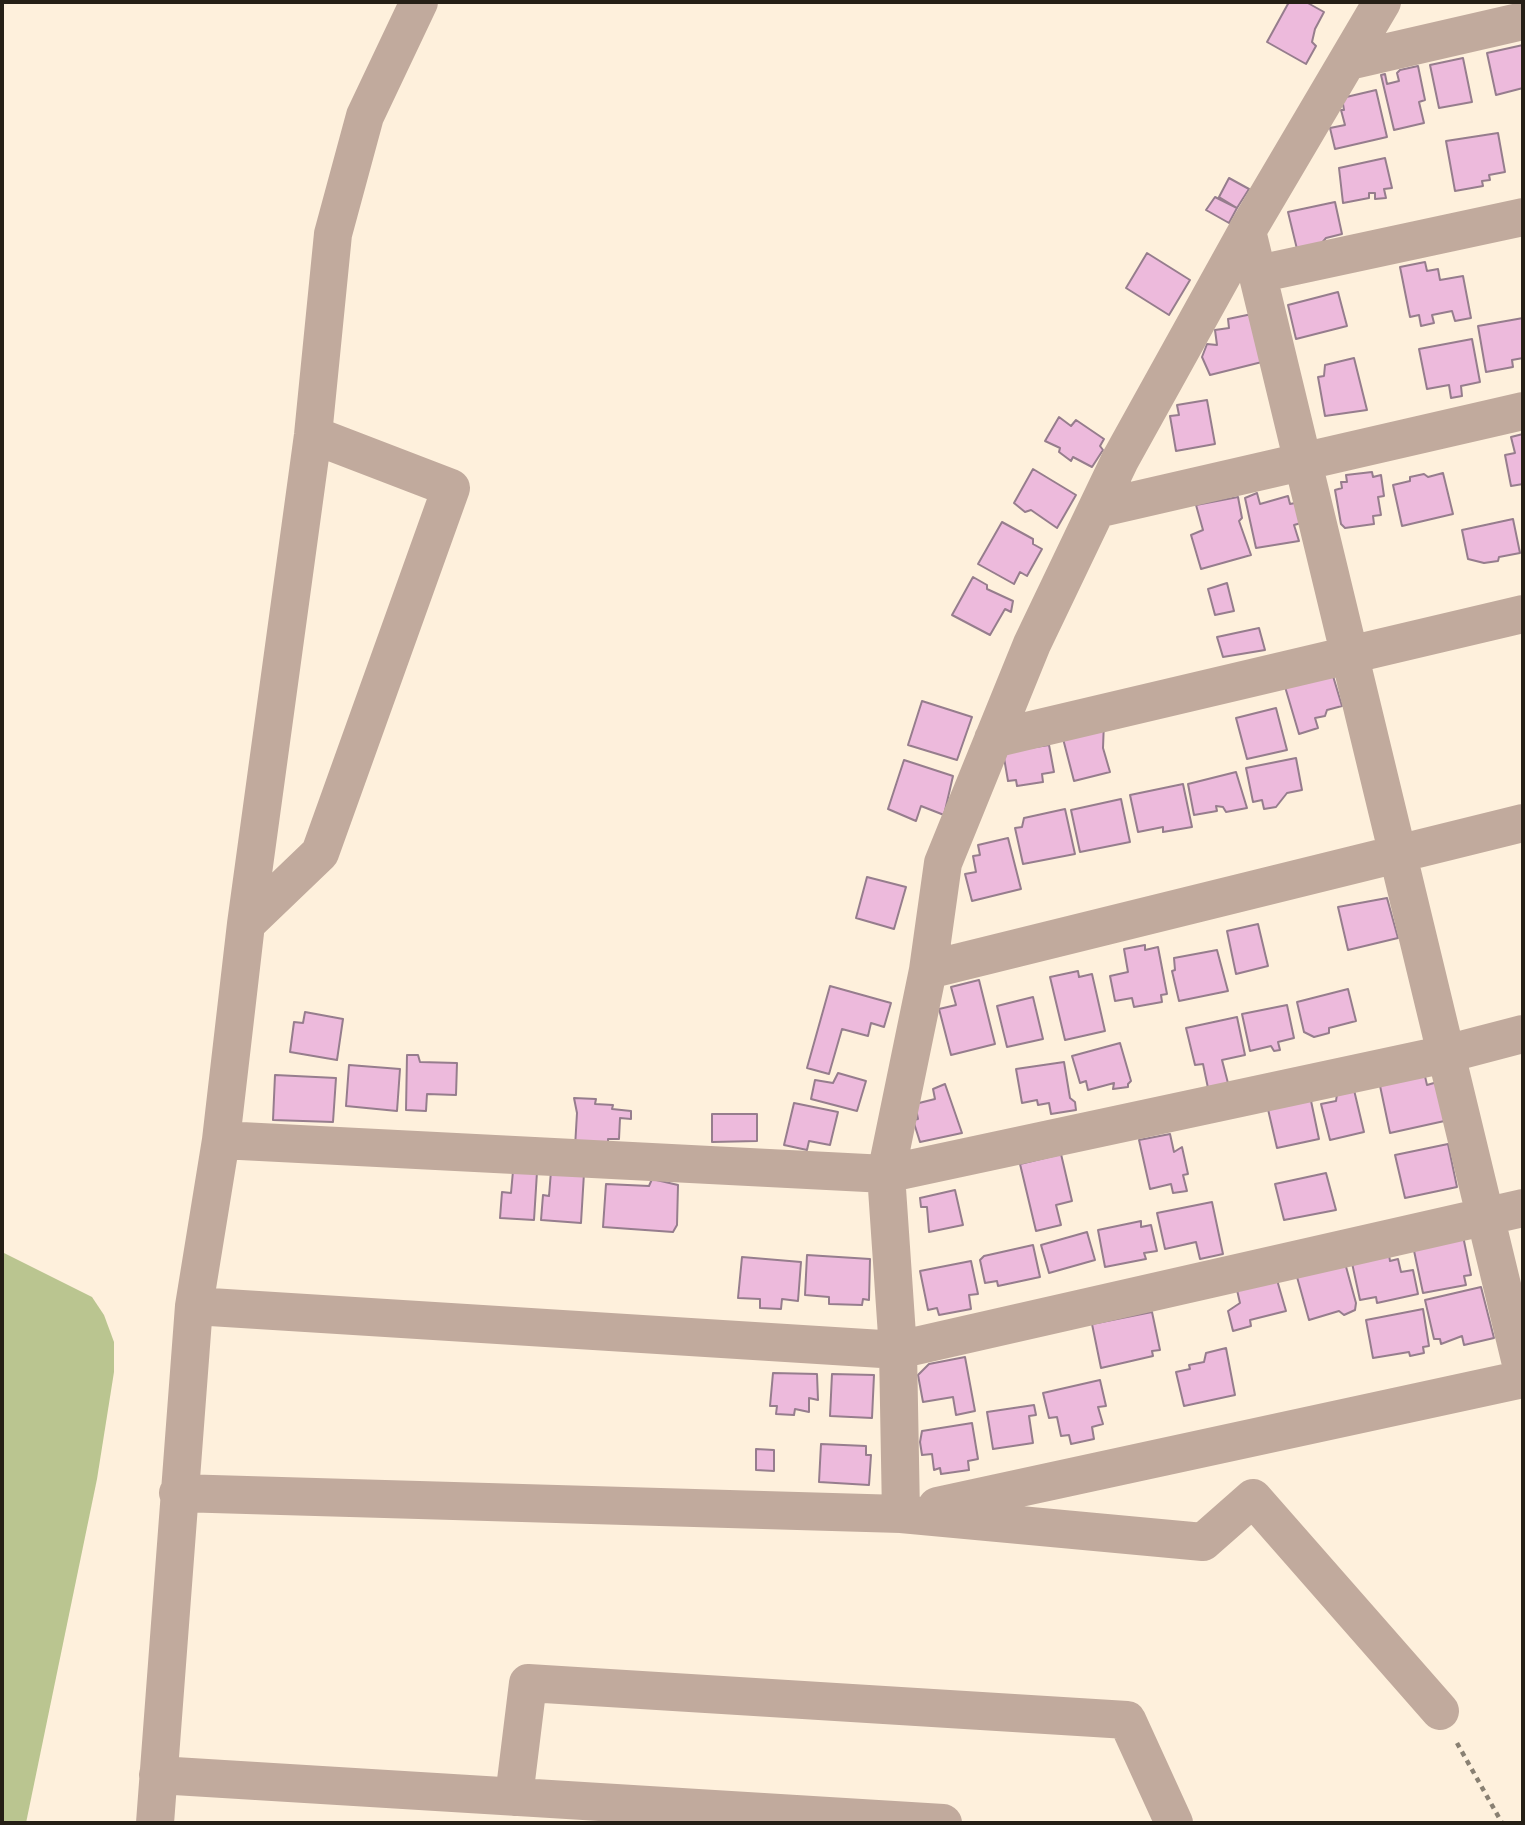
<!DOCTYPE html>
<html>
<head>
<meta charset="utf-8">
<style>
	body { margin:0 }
	#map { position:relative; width:1525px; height:1825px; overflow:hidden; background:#fef0dc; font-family:Spectral,serif }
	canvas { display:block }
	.frame { position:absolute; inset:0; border:4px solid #251f16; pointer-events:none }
</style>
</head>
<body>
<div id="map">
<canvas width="1525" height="1825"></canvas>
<div class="frame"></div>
</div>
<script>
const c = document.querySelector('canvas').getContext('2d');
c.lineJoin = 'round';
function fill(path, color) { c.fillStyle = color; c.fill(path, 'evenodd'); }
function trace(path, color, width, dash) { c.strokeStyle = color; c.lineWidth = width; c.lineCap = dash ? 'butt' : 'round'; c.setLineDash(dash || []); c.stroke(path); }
const green = new Path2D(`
	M2,1252L92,1297L104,1315L114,1342V1372L97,1479L26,1823H2Z`);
const building = new Path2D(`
	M1289,2H1306L1324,12L1315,29L1312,42L1316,46L1306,64L1267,42Z
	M1523,45V88L1496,95L1487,53Z
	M1463,58L1472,102L1439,108L1430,65Z
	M1418,66L1425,100L1419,102L1424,123L1394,130L1381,75L1385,74L1387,84L1399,81L1397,73L1400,70Z
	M1376,90L1387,137L1335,149L1330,128L1345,125L1341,110H1344L1342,98Z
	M1498,133L1505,172L1489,175L1490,180L1482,181L1483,186L1455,191L1446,141Z
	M1385,158L1392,188L1384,189L1386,198L1375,199V193H1369V198L1343,203L1339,168Z
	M1229,178L1249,189L1237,208L1219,197Z
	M1215,197L1237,208L1229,223L1206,210Z
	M1335,202L1342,234L1326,238L1321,244L1297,249L1288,212Z
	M1147,253L1190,280L1169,315L1126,288Z
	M1425,262L1427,271L1438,269L1440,280L1463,276L1471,318L1455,321L1452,311L1432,315L1434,323L1421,326L1419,315L1410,317L1400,267Z
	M1338,292L1347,326L1296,339L1288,305Z
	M1252,314L1262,362L1210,375L1202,357L1207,344L1217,345L1215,330L1229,328L1228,319Z
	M1523,318V358L1512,360L1513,367L1486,372L1478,326Z
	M1472,339L1480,382L1461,386L1462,396L1451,398L1449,385L1427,389L1419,349Z
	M1354,358L1367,410L1325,416L1318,377L1324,376L1325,365Z
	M1207,400L1215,444L1176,451L1170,416L1179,415L1177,405Z
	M1059,417L1071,426L1076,420L1104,439L1100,446L1103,450L1092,467L1073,457L1071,461L1059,452L1060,448L1045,441Z
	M1523,434V484L1511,486L1505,455L1515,453L1511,437Z
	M1033,469L1076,495L1057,528L1031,510L1025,512L1014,503Z
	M1372,472L1373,477L1381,475L1384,496L1378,497L1381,515L1373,516L1374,524L1345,528L1341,524L1335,490L1342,488L1341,482H1347L1346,475Z
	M1443,473L1453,514L1402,526L1393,485L1410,481V477L1424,474L1428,477Z
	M1257,493L1260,504L1288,496L1290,504L1295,503L1301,523L1294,525L1299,541L1256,548L1245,498Z
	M1238,497L1242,518L1239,521L1251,555L1201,569L1191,535L1203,530L1196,505Z
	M1513,519L1520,553L1499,557L1498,561L1484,563L1468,559L1462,530Z
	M1002,522L1033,539V544L1042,549L1027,576L1020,572L1014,584L978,564Z
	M973,577L987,585V589L1013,601L1011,612L1005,609L990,635L952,615Z
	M1227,583L1234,611L1215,615L1208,589Z
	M1259,628L1265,650L1223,657L1217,637Z
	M1330,666L1342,706L1327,710L1325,716L1315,718L1318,728L1299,734L1283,680Z
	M922,701L972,717L957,760L908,745Z
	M1276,708L1287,750L1247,759L1236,718Z
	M1104,721L1103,748L1110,772L1074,781L1061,731Z
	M1049,745L1054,772L1042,774L1043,782L1017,786L1016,780L1008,781L1003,752Z
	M1296,758L1302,790L1287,793L1276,807L1264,809L1262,800L1253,802L1246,768Z
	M904,760L953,776L944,815L921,806L916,821L888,809Z
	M1236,772L1247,808L1226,812L1223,807L1216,806L1217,811L1194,815L1188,784Z
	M1183,784L1192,827L1163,832V827L1138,832L1130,795Z
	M1121,799L1130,842L1080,852L1071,810Z
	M1065,809L1075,854L1023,864L1015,828L1022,827L1024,818Z
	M1008,838L1021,889L972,901L965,874L976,872L973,856L980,855L978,845Z
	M867,877L906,887L894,929L856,918Z
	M1387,898L1398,938L1348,950L1338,907Z
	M1258,924L1268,966L1236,974L1227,931Z
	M1145,945V950L1158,947L1167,994L1161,995L1162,1002L1134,1007L1132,998L1115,1001L1110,976L1128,972L1124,949Z
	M1217,950L1228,991L1179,1001L1172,971L1175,970L1174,958Z
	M1078,971L1079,977L1092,974L1105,1031L1065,1040L1050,977Z
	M979,980L995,1044L951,1055L939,1009L956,1005L951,987Z
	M830,986L891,1003L884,1027L871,1023L868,1036L842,1029L829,1074L807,1068Z
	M1348,989L1356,1021L1329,1028V1033L1314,1037L1304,1032L1297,1002Z
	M1033,997L1043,1039L1007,1047L997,1006Z
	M1287,1005L1294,1038L1278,1042L1280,1050L1274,1051L1271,1046L1250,1051L1242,1014Z
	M305,1012L343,1019L337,1060L290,1052L294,1022L303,1023Z
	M1237,1017L1245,1055L1222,1060L1229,1087L1208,1088L1203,1064L1195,1065L1186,1028Z
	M1120,1043L1131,1081L1128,1084V1087L1113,1089L1114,1083L1088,1090L1086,1081L1080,1083L1072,1056Z
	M407,1055H418L420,1062L457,1063L456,1095L427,1094L426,1111L406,1110Z
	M1064,1062L1070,1098L1075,1102L1076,1110L1051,1114L1049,1103L1038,1105L1037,1100L1022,1103L1016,1069Z
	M349,1065L400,1069L397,1111L346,1106Z
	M1424,1072L1427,1085L1441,1081L1449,1120L1390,1133L1379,1081Z
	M838,1073L866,1081L857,1111L811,1099L815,1080L833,1083Z
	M275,1075L336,1078L333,1122L273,1120Z
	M945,1084L962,1133L920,1142L913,1120L918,1119L915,1104L935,1099L933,1089Z
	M1354,1090L1364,1132L1330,1140L1321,1104L1336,1101L1337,1094Z
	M1310,1096L1319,1139L1277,1148L1267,1105Z
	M574,1098L596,1099L595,1104L613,1105L612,1109L631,1111V1119L620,1118L619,1139H608V1149L575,1147L577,1113Z
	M794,1103L838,1112L830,1145L809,1141L807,1150L784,1145Z
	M712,1114H757V1141L712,1142Z
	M1170,1134L1174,1152L1182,1147L1188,1174L1183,1175L1187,1191L1173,1193L1171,1184L1150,1189L1139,1140Z
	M1448,1144L1457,1187L1405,1198L1395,1155Z
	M1061,1154L1072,1201L1056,1205L1061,1225L1036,1231L1020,1164Z
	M513,1171L537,1172L534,1220L500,1218L502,1192L511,1193Z
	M551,1171L584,1173L581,1223L541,1220L543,1195L549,1196Z
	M1326,1173L1336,1210L1284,1220L1275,1184Z
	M652,1179L678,1185L677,1225L673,1232L603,1227L606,1184L649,1186Z
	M955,1190L963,1225L929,1232L927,1207H921L920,1198Z
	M1212,1202L1223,1254L1200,1259L1196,1242L1165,1249L1157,1213Z
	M1141,1221V1227L1151,1225L1157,1251L1144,1253L1146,1259L1105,1267L1098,1230Z
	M1087,1232L1095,1260L1049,1273L1041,1245Z
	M1463,1236L1471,1275L1464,1276L1466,1285L1423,1293L1413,1246Z
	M1033,1245L1040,1277L998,1286L997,1281L985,1283L980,1260L984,1256Z
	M807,1255L870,1259L869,1300L863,1299L862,1305L829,1304V1297L805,1295Z
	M1389,1255L1390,1261L1398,1259L1401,1272L1413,1270L1418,1294L1377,1303L1376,1297L1360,1300L1352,1263Z
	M742,1257L801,1262L798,1301L782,1299L781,1309L760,1308V1299L738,1298Z
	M971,1261L978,1294L969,1295L971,1309L939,1315L937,1308L928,1310L920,1271Z
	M1345,1263L1356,1303L1355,1310L1344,1315L1339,1311L1309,1320L1297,1277Z
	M1277,1280L1286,1311L1250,1320L1251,1326L1233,1331L1228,1311L1240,1303L1237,1290Z
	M1481,1287L1494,1338L1464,1345L1462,1336L1441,1344L1440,1339H1434L1425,1300Z
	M1423,1309L1429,1346L1423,1347L1424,1353L1410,1356L1409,1352L1373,1358L1366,1320Z
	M1152,1312L1160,1350L1152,1351L1153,1356L1101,1368L1092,1324Z
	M1226,1348L1235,1395L1184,1406L1176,1372L1190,1369L1189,1365L1204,1362L1206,1353Z
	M965,1357L975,1411L956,1415L953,1397L923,1402L918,1375L929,1364Z
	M773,1373L817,1374L818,1400L809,1398V1412L795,1409L794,1415L776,1414L777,1406H770Z
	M832,1374L874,1375L872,1418L830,1416Z
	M1100,1380L1106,1406L1098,1407L1103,1424L1092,1427L1094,1439L1071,1444L1069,1435L1061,1436L1057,1417L1049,1418L1043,1393Z
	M1034,1405L1036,1415L1029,1416L1033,1443L993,1449L987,1412Z
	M972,1423L978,1459L968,1461L969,1470L941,1474L940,1468L934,1470L932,1454L922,1455L920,1442L922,1431Z
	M821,1444L866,1446V1455H871L869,1485L819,1482Z
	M756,1449L774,1450V1471L756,1470Z`);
const path = new Path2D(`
	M1457,1743L1502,1823`);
const minor = new Path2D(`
	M1349,61L1523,21
	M1247,231L1523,1372
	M1258,274L1523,217
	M1097,509L1523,411
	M993,739L1523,614
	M246,924L320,853L451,488L313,435
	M928,970L943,863L1032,644L1120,460L1247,231L1382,2
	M221,1140L886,1174L1446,1054L1523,1034
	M194,1306L898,1350L1523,1208
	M178,1493L901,1514L1203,1542L1253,1498L1440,1711
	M937,1506L1523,1379
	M901,1514L898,1350L886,1174L928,970L1523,823
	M158,1775L943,1823
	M514,1797L528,1683L1127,1720L1174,1823
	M155,1823L194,1306L221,1140L246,924L313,435L333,234L365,116L419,2`);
fill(green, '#bac590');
fill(building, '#edbadc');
trace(building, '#967d8d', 2);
trace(path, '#898072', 4.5, [5, 5]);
trace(minor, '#c1aa9d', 38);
</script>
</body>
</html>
